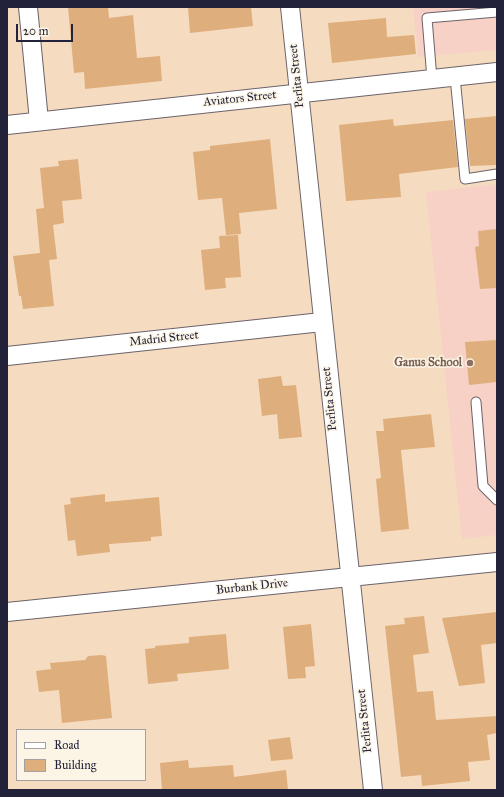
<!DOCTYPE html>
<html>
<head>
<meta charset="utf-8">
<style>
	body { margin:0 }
	#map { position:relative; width:504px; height:797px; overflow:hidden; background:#f5dcc0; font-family:"IM FELL Great Primer",serif }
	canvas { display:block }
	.frame { position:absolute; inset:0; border:8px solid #22223b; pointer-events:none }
	.legend { position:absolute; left:16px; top:729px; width:130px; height:52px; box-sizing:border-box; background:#fcf5e5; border:1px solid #a5a1a1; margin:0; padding:5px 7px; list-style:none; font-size:12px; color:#22223b }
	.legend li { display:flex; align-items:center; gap:8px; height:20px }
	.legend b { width:20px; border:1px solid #a5a1a1 }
	.scale { position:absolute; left:16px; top:24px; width:57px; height:18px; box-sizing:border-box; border:2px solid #22223b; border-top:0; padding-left:5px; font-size:12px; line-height:14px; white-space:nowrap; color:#22223b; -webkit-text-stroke:3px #fcf5e5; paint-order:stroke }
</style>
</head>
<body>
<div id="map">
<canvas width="504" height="797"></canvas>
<div class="frame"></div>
<ul class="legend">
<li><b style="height:5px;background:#fff"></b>Road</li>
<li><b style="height:11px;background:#dfae7d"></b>Building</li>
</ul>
<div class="scale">20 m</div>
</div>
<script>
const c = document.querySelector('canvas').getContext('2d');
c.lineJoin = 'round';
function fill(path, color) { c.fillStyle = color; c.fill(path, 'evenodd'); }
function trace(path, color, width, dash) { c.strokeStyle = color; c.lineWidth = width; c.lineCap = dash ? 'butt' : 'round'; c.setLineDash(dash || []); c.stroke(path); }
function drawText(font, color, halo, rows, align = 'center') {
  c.font = font + ' "IM FELL Great Primer",serif'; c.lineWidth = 3; c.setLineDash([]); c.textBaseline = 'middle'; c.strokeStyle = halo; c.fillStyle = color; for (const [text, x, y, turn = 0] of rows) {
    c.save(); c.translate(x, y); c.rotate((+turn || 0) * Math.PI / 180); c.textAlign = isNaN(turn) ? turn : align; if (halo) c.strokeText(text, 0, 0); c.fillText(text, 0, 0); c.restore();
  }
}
const built = new Path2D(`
	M413,7H497V50L418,57Z
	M497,184V535L462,539L426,192Z`);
const building = new Path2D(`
	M68,7H108L109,18L133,15L137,58L160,56L162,81L85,89L84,72L74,73Z
	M188,7H251L253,26L190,33Z
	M386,18L387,37L414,35L416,54L332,63L328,23Z
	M497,116V165L470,166L465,119Z
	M393,119L394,126L453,120L458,167L399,174L401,197L346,201L339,125Z
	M270,139L277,209L239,213L241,234L226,235L222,198L198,200L193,152L210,150V146Z
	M78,159L82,199L62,201L64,223L53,225L57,259L49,260L54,306L23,309L21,296H19L13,256L40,253L36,209L44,208L40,168L59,166L58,161Z
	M497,229V288L480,289L475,247L479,246L478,231Z
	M238,235L241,277L225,278L226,288L205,290L201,250L220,248L219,236Z
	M497,340V382L469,385L465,342Z
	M281,376L283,386L296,385L302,437L279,439L277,414L262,416L258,379Z
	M431,414L435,447L401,450L409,529L381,532L376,479L381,478L376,431H384L383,419Z
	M105,494V502L159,497L162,536L151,537V541L109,544L110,552L77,556L75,540L68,541L64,505L71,504L70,498Z
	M497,612V643L481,645L485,683L459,686L442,618Z
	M424,616L429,653L413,655L417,692L433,691L436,720L497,716V733L487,735L490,760L468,762L470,781L422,786L421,775L401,777L385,626L405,624L404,618Z
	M311,624L315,666L305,667L306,678L288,679L283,627Z
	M226,634L229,669L177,674L178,681L148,684L145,649L155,648V646L189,643V637Z
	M102,655L106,656L112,718L62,723L59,690L39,692L36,671L51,669L50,663L85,660L88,656Z
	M290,737L293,759L271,761L268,740Z
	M188,760L189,768L233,765L234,777L286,770L288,790H162L160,763Z`);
const lane = new Path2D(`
	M455,77L465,179L497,174
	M432,79L427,18L497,12
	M476,402L483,486L497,500`);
const street = new Path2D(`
	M28,7L39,121
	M290,7L373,790
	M7,125L497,72
	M7,356L322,322
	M7,612L497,562`);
const markers = [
	[470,363,4,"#8d6e63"]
];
const streetNames = [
	["Perlita Street",297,76,-96],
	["Aviators Street",240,99,-6],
	["Madrid Street",164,339,-6],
	["Perlita Street",330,399,-96],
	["Burbank Drive",252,587,-6],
	["Perlita Street",365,721,-96]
];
const educationNames = [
	["Ganus School",462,363]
];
fill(built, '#f7d1c6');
fill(building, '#dfae7d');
trace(lane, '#6c636a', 11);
trace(street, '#6c636a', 20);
trace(lane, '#fff', 9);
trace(street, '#fff', 18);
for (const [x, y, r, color] of markers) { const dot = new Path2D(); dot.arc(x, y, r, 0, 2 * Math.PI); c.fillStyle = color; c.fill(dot); trace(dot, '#fcf5e5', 1.5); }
drawText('12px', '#22223b', '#fcf5e5', streetNames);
drawText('bold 12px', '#785e54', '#fcf5e5', educationNames, 'right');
</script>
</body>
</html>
